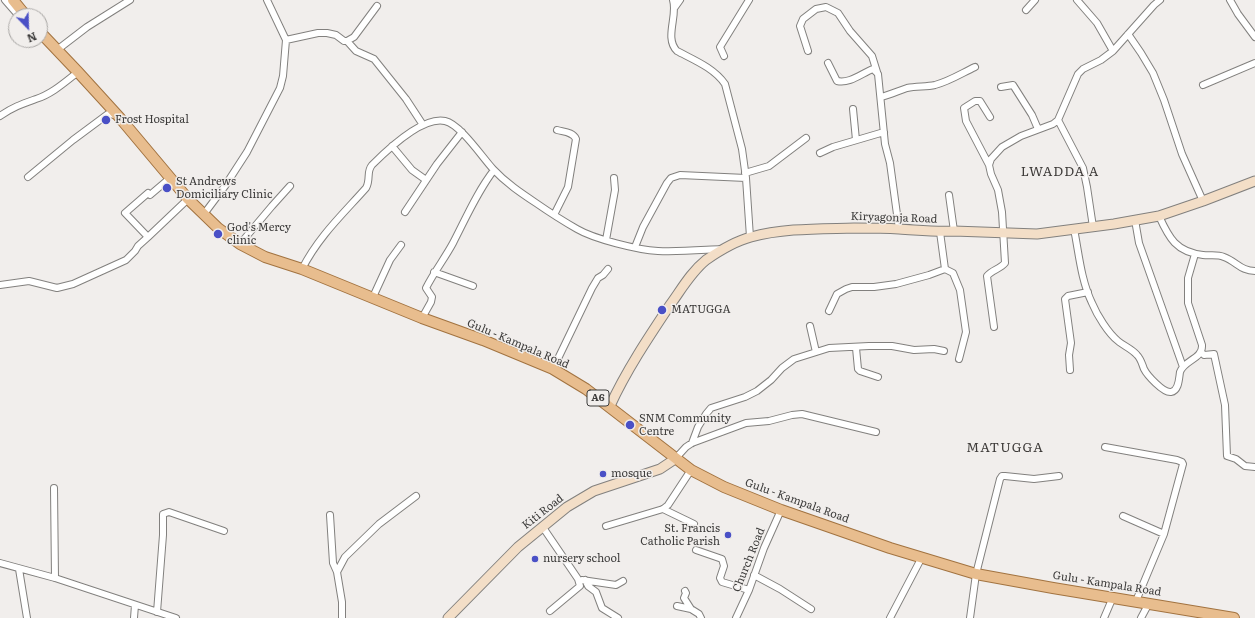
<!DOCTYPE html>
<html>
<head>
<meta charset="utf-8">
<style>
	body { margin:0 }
	#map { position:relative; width:1255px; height:618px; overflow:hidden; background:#f1eeec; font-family:Literata,serif }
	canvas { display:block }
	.north { position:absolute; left:8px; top:8px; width:40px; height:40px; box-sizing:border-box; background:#f1eeec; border:1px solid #a9a7a5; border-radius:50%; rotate:157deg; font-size:11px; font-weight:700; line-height:16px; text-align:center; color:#3d3c3b }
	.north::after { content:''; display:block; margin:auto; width:14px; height:18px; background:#4a50c6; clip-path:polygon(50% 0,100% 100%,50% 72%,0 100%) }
</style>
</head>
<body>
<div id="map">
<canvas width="1255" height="618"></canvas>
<div class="north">N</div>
</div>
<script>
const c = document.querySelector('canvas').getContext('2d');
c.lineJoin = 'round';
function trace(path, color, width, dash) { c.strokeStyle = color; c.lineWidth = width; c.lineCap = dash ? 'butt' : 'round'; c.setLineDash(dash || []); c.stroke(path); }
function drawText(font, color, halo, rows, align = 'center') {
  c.font = font + ' Literata,serif'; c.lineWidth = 3; c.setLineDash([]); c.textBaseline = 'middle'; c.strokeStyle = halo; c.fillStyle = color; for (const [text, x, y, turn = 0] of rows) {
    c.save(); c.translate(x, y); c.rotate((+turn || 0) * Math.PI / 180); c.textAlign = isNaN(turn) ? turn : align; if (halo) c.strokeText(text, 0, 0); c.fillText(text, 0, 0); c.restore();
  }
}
const street = new Path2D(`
	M5,0L19,16
	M673,0C678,16 664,38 677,51C694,60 714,68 725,84L742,149L746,178L750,237
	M1077,0L1097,23L1113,51
	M1230,0L1238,14L1255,37
	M675,7L680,0
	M1026,10L1035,0
	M1128,34L1141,53L1153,73L1164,100L1182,154L1203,201
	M286,40L318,33H327L336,35L344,41H347L356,51L374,59L406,99L423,125
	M347,41L354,37L377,6
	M57,50L87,27L130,0
	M808,51L800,26L803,19L816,9L826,7L838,13L850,31L872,56L877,72
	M724,56L720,47L749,0
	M828,63L837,81C850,84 862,73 873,69L878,74L885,144L890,163L899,229
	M1203,85L1255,63
	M1001,87L1013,85L1032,115L1038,129
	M881,97C890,95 898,91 907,88C917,86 926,87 935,85C950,81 962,73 975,67
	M853,109L856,140
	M0,116C13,107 22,104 36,99C52,94 65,82 78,72
	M1058,120L1083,168L1087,187L1093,227
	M392,146L412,170L426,180
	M820,153L833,147L884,132
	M989,165L966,121L964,108L975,101H980L990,117
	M745,173L769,166L806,138
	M28,177L73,140L108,114L116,115
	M949,195L954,231
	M405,212L437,164L462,132
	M204,214L225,186L247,152L280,88L283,76L286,40L267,0
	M554,215L568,187L576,139C573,132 564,132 557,130
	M1159,216C1169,238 1176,252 1203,255C1210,256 1217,254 1224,257C1237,262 1241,271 1255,271
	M1135,220L1139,243L1183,367
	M1074,229C1079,254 1081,280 1092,303C1097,315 1108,333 1118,341C1124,346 1132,349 1137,355C1141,359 1142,364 1144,369C1147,375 1163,393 1171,392C1179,391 1179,378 1180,372C1184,360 1203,359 1202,345L1188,303V278L1195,254
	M148,237L188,199
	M606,240L615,190L614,178
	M240,244L272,206L290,186
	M635,247L643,227L667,183L671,178L680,175L746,178
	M302,269C319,236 342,215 366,188C371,179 366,172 372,165C387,150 422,116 445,121C460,124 482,157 493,169C506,183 521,193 536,203C549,212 563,221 577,229C594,239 638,250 658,251C679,252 701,250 722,249
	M945,269L953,273L960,290L966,332L959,359
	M434,272L473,286
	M0,285L29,281L57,288L73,284L126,260L135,251L138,246L148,237L125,213L148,193L150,195L170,178
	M373,297L390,260L401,245
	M829,311L837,294L846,289L852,287H874L896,284L929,275L945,269L940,232
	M422,318L431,302L432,297L426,288C434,272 445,258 453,243C466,218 477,192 494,170
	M810,326L816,352
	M994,327L987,276C992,270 1000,269 1005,263L1002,212L998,190L991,174L989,165L991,159L1002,147L1021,136L1053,124L1058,120L1078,74L1083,69L1101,60L1113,51L1154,5L1160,0
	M856,348L858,369L860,371L878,377
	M1201,352L1204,355L1214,354L1225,405L1227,456L1236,459L1245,466L1255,467
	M553,369L592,288L598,278L603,275L608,269
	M1070,370L1069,355L1071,343L1065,299L1068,296L1088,292
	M692,443L698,427L706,414L711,408L745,397L757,391L771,380L782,368L794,359L829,348L869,346H892L914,350L934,349L944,351
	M1105,447L1177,460L1182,462L1183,464L1164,534L1136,601
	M675,459L686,447L692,443L746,423L769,421L792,415L802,414L876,432
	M54,488L55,578
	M663,509L694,524
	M330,515L333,563L337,572L342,602V618
	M1123,516L1164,534
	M542,526L578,579L580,586L550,611
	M606,526L663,509L668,505L691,470
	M696,550L722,559L724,566L720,578L722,582L749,590
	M0,563L55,578L176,618
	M19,569L27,618
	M337,572L345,557L379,524L416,496
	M754,575L780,589L811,609
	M582,580L616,585L623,581
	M585,580L588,586L596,592L602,608L618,618
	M685,591L686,593L684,598L691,609L699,614L701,618
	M677,606L691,609
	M157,612L163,535V514L169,512L224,531
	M134,618L135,605
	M736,618L749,590L764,548L781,510
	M890,618L922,557
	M970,618L976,574L1000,479L1002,476H1005L1034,479L1059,476
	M1104,618L1113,597
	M1141,618L1149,603`);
const secondary = new Path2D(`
	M610,406C626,371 648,338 670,305C681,290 691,272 706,260C719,251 736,241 751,237C784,228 820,229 854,228C869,228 884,228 899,229C918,230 935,232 954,231L1037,234L1114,224L1159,216L1203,201L1255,181
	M448,618L518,547L567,507L594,491L660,469L675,459`);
const primary = new Path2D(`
	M13,0L26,16
	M40,32L78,72L120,118L188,199L218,228L240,244L265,257L302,269L422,318L483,340L553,369L586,389L691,470L724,487L781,510L890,548L976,574L1053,588L1234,618`);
const markers = [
	[106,120,5,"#4a50c6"],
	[167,188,5,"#4a50c6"],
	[218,234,5,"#4a50c6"],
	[662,310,5,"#4a50c6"],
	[630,425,5,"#4a50c6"],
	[603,474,4,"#4a50c6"],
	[728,535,4,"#4a50c6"],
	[535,559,4,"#4a50c6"]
];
const shields = [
	[598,398,22]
];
const shieldNames = [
	["A6",598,398]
];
const poiNames = [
	["Frost Hospital",115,120],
	["St Andrews",176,182],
	["Domiciliary Clinic",176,195],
	["God's Mercy",227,228],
	["clinic",227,241],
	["MATUGGA",671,310],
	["SNM Community",639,419],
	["Centre",639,432],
	["mosque",611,474],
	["St. Francis",720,529,"right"],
	["Catholic Parish",720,542,"right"],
	["nursery school",543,559]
];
const streetNames = [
	["Kiryagonja Road",894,218,2],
	["Gulu - Kampala Road",518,344,23],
	["Gulu - Kampala Road",797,501,20],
	["Kiti Road",543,512,-38],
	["Church Road",749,560,-68],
	["Gulu - Kampala Road",1107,584,9]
];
const quarterNames = [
	["LWADDA A",1060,172],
	["MATUGGA",1005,448]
];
trace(street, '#82807e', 8);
trace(secondary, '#82807e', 11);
trace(primary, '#a27340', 12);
trace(street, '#fff', 6);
trace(secondary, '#f3dec7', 9);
trace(primary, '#e8bd8e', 10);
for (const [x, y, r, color] of markers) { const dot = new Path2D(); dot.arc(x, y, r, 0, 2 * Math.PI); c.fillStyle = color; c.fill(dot); trace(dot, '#f1eeec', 1.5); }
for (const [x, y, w] of shields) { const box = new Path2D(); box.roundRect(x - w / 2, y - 8, w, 16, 3); c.fillStyle = '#f1eeec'; c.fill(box); trace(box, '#3d3c3b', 1); }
drawText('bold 10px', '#3d3c3b', null, shieldNames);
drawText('11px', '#3d3c3b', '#f1eeec', poiNames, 'left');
drawText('11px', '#3d3c3b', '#f1eeec', streetNames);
c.letterSpacing = '1px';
drawText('13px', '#3f3c3a', '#f1eeec', quarterNames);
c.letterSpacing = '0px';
</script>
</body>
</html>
